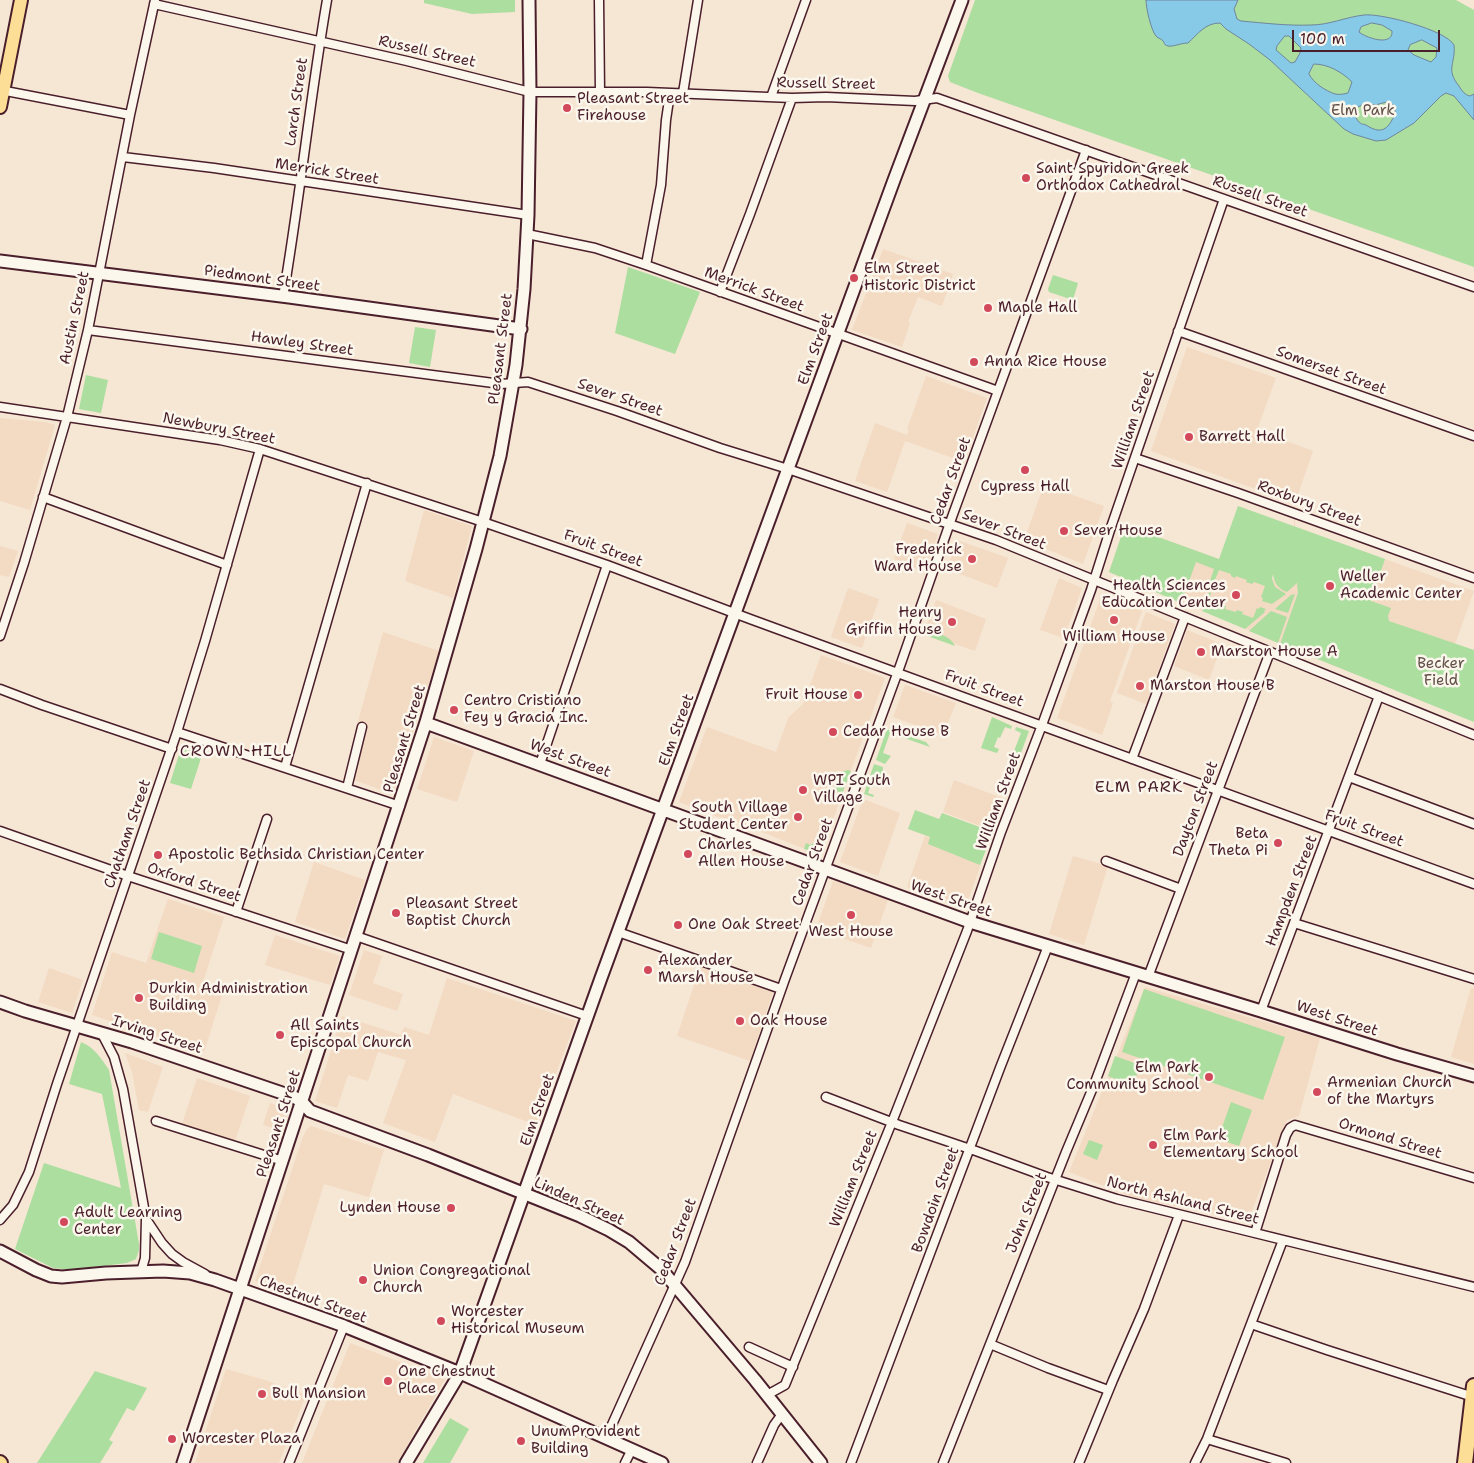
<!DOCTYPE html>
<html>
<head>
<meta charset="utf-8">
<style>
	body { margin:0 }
	#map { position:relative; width:1474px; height:1463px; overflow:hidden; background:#f6e6d4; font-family:"Shantell Sans",sans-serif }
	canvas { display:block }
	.scale { position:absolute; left:1292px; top:30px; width:148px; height:22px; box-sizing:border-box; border:2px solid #4a1f2b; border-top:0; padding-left:6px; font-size:15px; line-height:18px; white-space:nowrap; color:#4a1f2b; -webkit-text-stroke:4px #fbf7ec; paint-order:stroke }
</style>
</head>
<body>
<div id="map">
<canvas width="1474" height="1463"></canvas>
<div class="scale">100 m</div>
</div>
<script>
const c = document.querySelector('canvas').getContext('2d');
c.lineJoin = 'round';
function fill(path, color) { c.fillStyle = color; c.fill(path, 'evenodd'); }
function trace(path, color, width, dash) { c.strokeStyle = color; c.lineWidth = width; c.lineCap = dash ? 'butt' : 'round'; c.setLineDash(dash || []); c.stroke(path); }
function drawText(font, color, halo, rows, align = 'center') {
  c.font = font + ' "Shantell Sans",sans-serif'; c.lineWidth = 5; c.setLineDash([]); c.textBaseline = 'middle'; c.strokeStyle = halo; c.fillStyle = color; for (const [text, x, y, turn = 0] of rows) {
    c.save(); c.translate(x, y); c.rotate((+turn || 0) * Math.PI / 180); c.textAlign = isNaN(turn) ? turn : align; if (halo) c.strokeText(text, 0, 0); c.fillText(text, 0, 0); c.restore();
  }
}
const built = new Path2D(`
	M883,249L953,274L942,306L918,297L908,322L910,323L902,347L852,330Z
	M1187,347L1276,378L1257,430L1313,451L1295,503V527L1364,552L1367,612L1385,559L1474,591L1455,644L1377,617L1357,675L1109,572L1125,525L1276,580L1294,527V503L1151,451Z
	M926,376L987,398L964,462L905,441L887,492L855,481L875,423L907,435L909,430L907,429Z
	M0,418L45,422L55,425L30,510L0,501Z
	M1044,485L1104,506L1083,564L1024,540Z
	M424,510L472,526L453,598L405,581Z
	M907,523L938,534L924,572L894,559Z
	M957,540L1008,558L997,588L947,569Z
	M0,546L18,551L9,577L0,575Z
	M1059,578L1082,588L1064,638L1040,630Z
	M848,588L879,599L862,648L831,637Z
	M1102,594L1142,611L1110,701L1113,703L1102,735L1057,718Z
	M936,600L986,619L975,651L924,633Z
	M1146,612L1175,624L1146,704L1117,693Z
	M1187,630L1222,644L1209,680L1174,666Z
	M383,632L439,651L393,794L351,779L362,737L355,732Z
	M821,655L885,678L820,855L729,819L718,817L679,802L707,727L776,752L788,718L803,704Z
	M905,685L956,703L943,735L893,717Z
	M434,737L474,751L457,802L417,789Z
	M954,780L1005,799L994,831L943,812Z
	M863,799L900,813L878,876L840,862Z
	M925,836L954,847L952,854L981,864L965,909L907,887Z
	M1073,856L1108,866L1084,945L1049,934Z
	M314,862L365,880L345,939L295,922Z
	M833,881L888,900L871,948L816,929Z
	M168,899L224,917L203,982L224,989L204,1052L92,1015L112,952L146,963Z
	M275,935L340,956L330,985L265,965Z
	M364,950L382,956L373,983L403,994L397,1011L349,995Z
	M700,967L773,992L750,1061L677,1036Z
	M49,968L83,980L72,1013L38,1002Z
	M447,978L576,1021L536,1125L453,1094L435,1142L383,1123L406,1060L378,1052L368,1081L348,1075L337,1108L315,1101L342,1016L401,1035L404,1027L429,1035Z
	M1145,987L1320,1038L1299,1116L1287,1120L1248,1221L1135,1198L1069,1172Z
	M1471,988H1474V1064L1451,1057Z
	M125,1053L163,1067L148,1112L139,1110L132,1072Z
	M197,1078L250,1096L235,1141L182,1124Z
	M270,1103L289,1110L281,1131L263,1125Z
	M311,1126L384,1150L369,1197L324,1184L290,1294L255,1281L302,1139L307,1129Z
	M350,1343L445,1379L397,1463H302Z
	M226,1369L265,1380L306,1395L279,1463H195Z`);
const green = new Path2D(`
	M424,0H515V12L472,14L424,3Z
	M975,0H1456L1474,10V267L978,93L950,82L948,76Z
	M628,267L700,292L675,354L615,333Z
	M1053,275L1078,283L1073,300L1049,292L1048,289Z
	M415,327L436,330L430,367L409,363Z
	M86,375L108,380L101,413L79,409Z
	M1238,506L1385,559L1371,601L1391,608L1388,616L1389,621L1474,650V722L1280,644L1298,593L1297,583L1287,592C1278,589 1274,582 1273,574L1272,579L1275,587L1286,594L1272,604L1262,601L1263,598L1261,597L1265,586L1254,582L1252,584L1246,582L1247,580L1236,576L1235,578L1231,576V574L1219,570L1214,582L1210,581L1214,569L1196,562L1181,603L1109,572L1125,525L1219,559Z
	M1209,592L1211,593L1208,602L1219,606L1220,604L1226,606L1225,609L1236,612L1237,610L1243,612L1242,614L1253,618L1257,608L1259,609L1260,607L1266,609L1264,611L1265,612L1245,629L1202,611Z
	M1295,594L1288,613L1275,609L1291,595Z
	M1271,611L1287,617L1278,643L1249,631Z
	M924,628C934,632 950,635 955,646L922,634Z
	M992,717L1012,726L1011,729L1005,727L1000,738L998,737L994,747L999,749L997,753L981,748Z
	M1016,727L1029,731L1018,761L1009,758L1012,750L1014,751L1021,733L1015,730Z
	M887,729L926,742L930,747L890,733L883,753L891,756L885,764L876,760Z
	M182,745L203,752L191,789L170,783Z
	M874,764L883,767V775L875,773L868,793L874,795L873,797L864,794Z
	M848,770L851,771L842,794L838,792L834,786C834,778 839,771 848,770Z
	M915,810L939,819L942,813L993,832L980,865L928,844L930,837L908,829Z
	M817,838L825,841L820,853L804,849L806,843L810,845L815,842Z
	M159,932L202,946L194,973L151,959Z
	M1144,989L1285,1037L1263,1100L1122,1052Z
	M81,1042C94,1047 101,1058 109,1070L139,1244V1250L136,1259L127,1263L71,1270L53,1268L15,1249L44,1163L121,1188L102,1094L69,1084Z
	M1115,1056L1140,1065L1133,1086L1108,1076Z
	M1231,1102L1252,1110L1239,1146L1218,1139Z
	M1089,1140L1103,1145L1097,1160L1083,1154Z
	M95,1371L147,1388L134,1411L127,1408L109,1440L113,1442L100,1463H37Z
	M450,1418L469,1429L450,1463H423Z`);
const water = new Path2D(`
	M1146,0H1238L1234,9L1237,19L1241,21C1264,23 1288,26 1311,25C1329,25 1346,17 1364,15C1381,13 1446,30 1454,45C1456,63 1445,69 1459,86C1462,91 1465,95 1470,96L1474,94V120L1454,96L1446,93L1441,96L1414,123L1386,140L1376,141L1353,134L1344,129L1270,60L1249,44L1226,29L1220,23C1205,23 1198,34 1188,43C1181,43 1173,47 1168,46C1162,44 1166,43 1162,40C1160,38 1157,38 1156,36C1151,30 1146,8 1146,0ZM1372,23L1382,25L1392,31C1393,47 1366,38 1359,32L1361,27ZM1285,36H1289L1301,48L1300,53L1295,62L1291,63L1276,50L1277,46ZM1422,40L1437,48L1436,57L1431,62L1414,55L1408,50L1410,45ZM1314,64C1328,64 1342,72 1352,82L1348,93C1344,94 1340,95 1335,94C1326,91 1313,83 1309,74ZM1387,102L1394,105C1396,111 1395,115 1392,120C1385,133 1377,132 1366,125C1362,123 1364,126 1359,122C1354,117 1352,109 1360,106C1365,103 1370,105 1375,105C1379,104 1383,103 1387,102Z`);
const street = new Path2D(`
	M599,0L600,92
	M154,4L407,61L530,92H647L792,98L826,97L915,101L937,98L1474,287
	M0,90L130,115
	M683,93L698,0
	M771,97L806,0
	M123,157L214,168L528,215
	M527,234L595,248L646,265L998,391
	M646,265L661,185L666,120L670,93
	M720,292L750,214L792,98
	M283,297C300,198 310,98 327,0
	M88,330L501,384L528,382L617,411L720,448L788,469L996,540L1474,735
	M1178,331L1474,436
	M0,407L220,440L260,449L483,522L607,565L750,619L1474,884
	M1135,458L1238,493L1474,578
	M43,497L227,565
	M0,636L24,563L67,417L88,330L130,115L155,0
	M0,689L42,705L172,749
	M177,732L400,806
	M1132,759L1185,617
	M540,764L607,565
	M285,767L367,483
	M1349,777L1474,824
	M347,788L362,727
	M0,831L128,876L352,950
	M1106,861L1181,889
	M236,912L267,819
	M1294,923L1474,979
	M618,932L781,989
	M356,936L587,1016
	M1148,977L1270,652
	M1261,1011L1379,696
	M102,1034L114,1057L123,1089L146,1219L162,1243L172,1254L183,1262L205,1274
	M826,1097L899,1125L976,1151L1047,1177L1117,1199L1474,1287
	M156,1121L283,1161
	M0,1220L13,1205L29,1172L57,1084L177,732L205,641L260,449
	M1255,1233L1286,1135L1290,1128L1295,1125L1474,1178
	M141,1272L145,1258L146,1219
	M1251,1324L1327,1350L1473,1397
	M990,1344L1048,1368L1108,1390
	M749,1347L793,1367
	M767,1395L785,1385L892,1122L967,931L1001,832L1042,725L1091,590L1111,527L1224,199
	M606,1438L685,1262L785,979L900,666L952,517L1086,150
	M1207,1439L1286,1463
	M289,1463L344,1326
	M625,1463L632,1449
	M757,1463L774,1425L782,1414
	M851,1463L1000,1068L1048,946
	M943,1463L1066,1152L1094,1085L1136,973
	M1079,1463L1113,1380L1144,1309L1179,1215
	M1195,1463L1207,1439L1283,1240`);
const secondary = new Path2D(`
	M0,261L289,297L521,329
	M426,723L970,922L1261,1011L1397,1054L1474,1076
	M0,1002L25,1011L132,1042L294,1097L302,1102L310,1111L428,1155L580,1216L609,1230L629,1242L661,1269L755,1380L821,1463
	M0,1251L36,1270L51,1276L62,1277L106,1273L163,1271L190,1273L215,1280L344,1326L460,1373L662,1463
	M183,1463L426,722L476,549L500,456L516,365L524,289L528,215L530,92L529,0
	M406,1463L460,1373L601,978L894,180L962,0`);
const primary = new Path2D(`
	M0,107L21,0
	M0,1462L1,1463`);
const highway = new Path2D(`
	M1465,1463L1474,1386`);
const markers = [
	[567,108,5,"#d1495b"],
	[1026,178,5,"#d1495b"],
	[854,278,5,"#d1495b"],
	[988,308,5,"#d1495b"],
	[974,362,5,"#d1495b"],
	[1189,437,5,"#d1495b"],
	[1025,470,5,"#d1495b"],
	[1064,531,5,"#d1495b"],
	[972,559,5,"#d1495b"],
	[1330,586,5,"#d1495b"],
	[1236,595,5,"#d1495b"],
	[1114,620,5,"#d1495b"],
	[952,622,5,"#d1495b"],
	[1201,652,5,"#d1495b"],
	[1140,686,5,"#d1495b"],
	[858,695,5,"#d1495b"],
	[454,710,5,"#d1495b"],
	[833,732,5,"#d1495b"],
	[803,790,5,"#d1495b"],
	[798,817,5,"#d1495b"],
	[1278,843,5,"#d1495b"],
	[688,854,5,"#d1495b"],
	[158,855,5,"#d1495b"],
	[396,913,5,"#d1495b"],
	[851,915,5,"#d1495b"],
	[678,925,5,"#d1495b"],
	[648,970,5,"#d1495b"],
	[139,998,5,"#d1495b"],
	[740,1021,5,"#d1495b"],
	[280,1035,5,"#d1495b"],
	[1209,1077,5,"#d1495b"],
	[1317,1092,5,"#d1495b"],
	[1153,1145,5,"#d1495b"],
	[451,1208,5,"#d1495b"],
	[64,1222,5,"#d1495b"],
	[363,1280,5,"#d1495b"],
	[441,1321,5,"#d1495b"],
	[388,1381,5,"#d1495b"],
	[262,1394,5,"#d1495b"],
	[172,1439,5,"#d1495b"],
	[521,1441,5,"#d1495b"]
];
const streetNames = [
	["Russell Street",427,52,13],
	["Russell Street",826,84,1],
	["Larch Street",297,102,-82],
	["Merrick Street",327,172,9],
	["Russell Street",1260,197,19],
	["Piedmont Street",262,279,8],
	["Merrick Street",754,290,20],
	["Austin Street",75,318,-78],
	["Hawley Street",302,344,8],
	["Pleasant Street",501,349,-83],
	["Elm Street",816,349,-70],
	["Somerset Street",1331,371,20],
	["Sever Street",620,398,19],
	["William Street",1134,420,-71],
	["Newbury Street",219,429,11],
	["Cedar Street",951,481,-70],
	["Roxbury Street",1309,504,20],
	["Sever Street",1004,530,21],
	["Fruit Street",603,549,20],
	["Fruit Street",984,689,20],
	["Elm Street",677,730,-70],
	["Pleasant Street",405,739,-73],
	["West Street",570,759,20],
	["William Street",999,801,-70],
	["Dayton Street",1196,809,-69],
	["Fruit Street",1364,829,20],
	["Chatham Street",128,834,-71],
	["Cedar Street",813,862,-70],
	["Oxford Street",194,883,18],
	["Hampden Street",1292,891,-69],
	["West Street",951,899,19],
	["West Street",1337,1019,18],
	["Irving Street",157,1035,18],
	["Elm Street",538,1110,-71],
	["Pleasant Street",279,1124,-72],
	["Ormond Street",1390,1139,17],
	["William Street",854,1179,-68],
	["Bowdoin Street",936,1200,-70],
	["North Ashland Street",1183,1201,14],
	["Linden Street",579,1202,24],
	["John Street",1027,1213,-68],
	["Cedar Street",676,1242,-69],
	["Chestnut Street",313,1300,20]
];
const poiNames = [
	["Pleasant Street",577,99],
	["Firehouse",577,116],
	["Saint Spyridon Greek",1036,169],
	["Orthodox Cathedral",1036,186],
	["Elm Street",864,269],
	["Historic District",864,286],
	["Maple Hall",998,308],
	["Anna Rice House",984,362],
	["Barrett Hall",1199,437],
	["Cypress Hall",1025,487,"center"],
	["Sever House",1074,531],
	["Frederick",962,550,"right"],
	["Ward House",962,567,"right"],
	["Weller",1340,577],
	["Academic Center",1340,594],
	["Health Sciences",1226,586,"right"],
	["Education Center",1226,603,"right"],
	["Henry",942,613,"right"],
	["Griffin House",942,630,"right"],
	["William House",1114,637,"center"],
	["Marston House A",1211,652],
	["Marston House B",1150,686],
	["Fruit House",848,695,"right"],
	["Centro Cristiano",464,701],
	["Fey y Gracia Inc.",464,718],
	["Cedar House B",843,732],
	["WPI South",813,781],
	["Village",813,798],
	["South Village",788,808,"right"],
	["Student Center",788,825,"right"],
	["Beta",1268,834,"right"],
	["Theta Pi",1268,851,"right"],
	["Charles",698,845],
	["Allen House",698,862],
	["Apostolic Bethsida Christian Center",168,855],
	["Pleasant Street",406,904],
	["Baptist Church",406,921],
	["One Oak Street",688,925],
	["West House",851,932,"center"],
	["Alexander",658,961],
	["Marsh House",658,978],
	["Durkin Administration",149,989],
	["Building",149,1006],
	["Oak House",750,1021],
	["All Saints",290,1026],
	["Episcopal Church",290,1043],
	["Elm Park",1199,1068,"right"],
	["Community School",1199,1085,"right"],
	["Armenian Church",1327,1083],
	["of the Martyrs",1327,1100],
	["Elm Park",1163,1136],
	["Elementary School",1163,1153],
	["Lynden House",441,1208,"right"],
	["Adult Learning",74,1213],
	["Center",74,1230],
	["Union Congregational",373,1271],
	["Church",373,1288],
	["Worcester",451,1312],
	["Historical Museum",451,1329],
	["One Chestnut",398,1372],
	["Place",398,1389],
	["Bull Mansion",272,1394],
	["UnumProvident",531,1432],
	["Building",531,1449],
	["Worcester Plaza",182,1439]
];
const parkNames = [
	["Elm Park",1363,111],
	["Becker",1441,664],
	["Field",1441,681]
];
const neighbourhoodNames = [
	["CROWN HILL",236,752],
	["ELM PARK",1139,788]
];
fill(built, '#f3dac3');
fill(green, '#abde9f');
fill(water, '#87cae8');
trace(water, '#6f869c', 1);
trace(street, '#4a1f2b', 11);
trace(secondary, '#4a1f2b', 15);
trace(primary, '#4a1f2b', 16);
trace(highway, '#4a1f2b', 18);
trace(street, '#fbf7ec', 8);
trace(secondary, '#fbf7ec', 11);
trace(primary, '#fdde96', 12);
trace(highway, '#fdde96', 14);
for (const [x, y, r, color] of markers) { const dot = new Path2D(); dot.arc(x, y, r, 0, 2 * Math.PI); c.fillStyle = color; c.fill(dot); trace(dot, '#fbf7ec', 2); }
drawText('15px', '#4a1f2b', '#fbf7ec', streetNames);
drawText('15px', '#4a1f2b', '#fbf7ec', poiNames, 'left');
drawText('15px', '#624f48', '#fbf7ec', parkNames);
c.letterSpacing = '1px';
drawText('16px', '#4a1f2b', '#fbf7ec', neighbourhoodNames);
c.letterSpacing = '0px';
</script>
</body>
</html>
